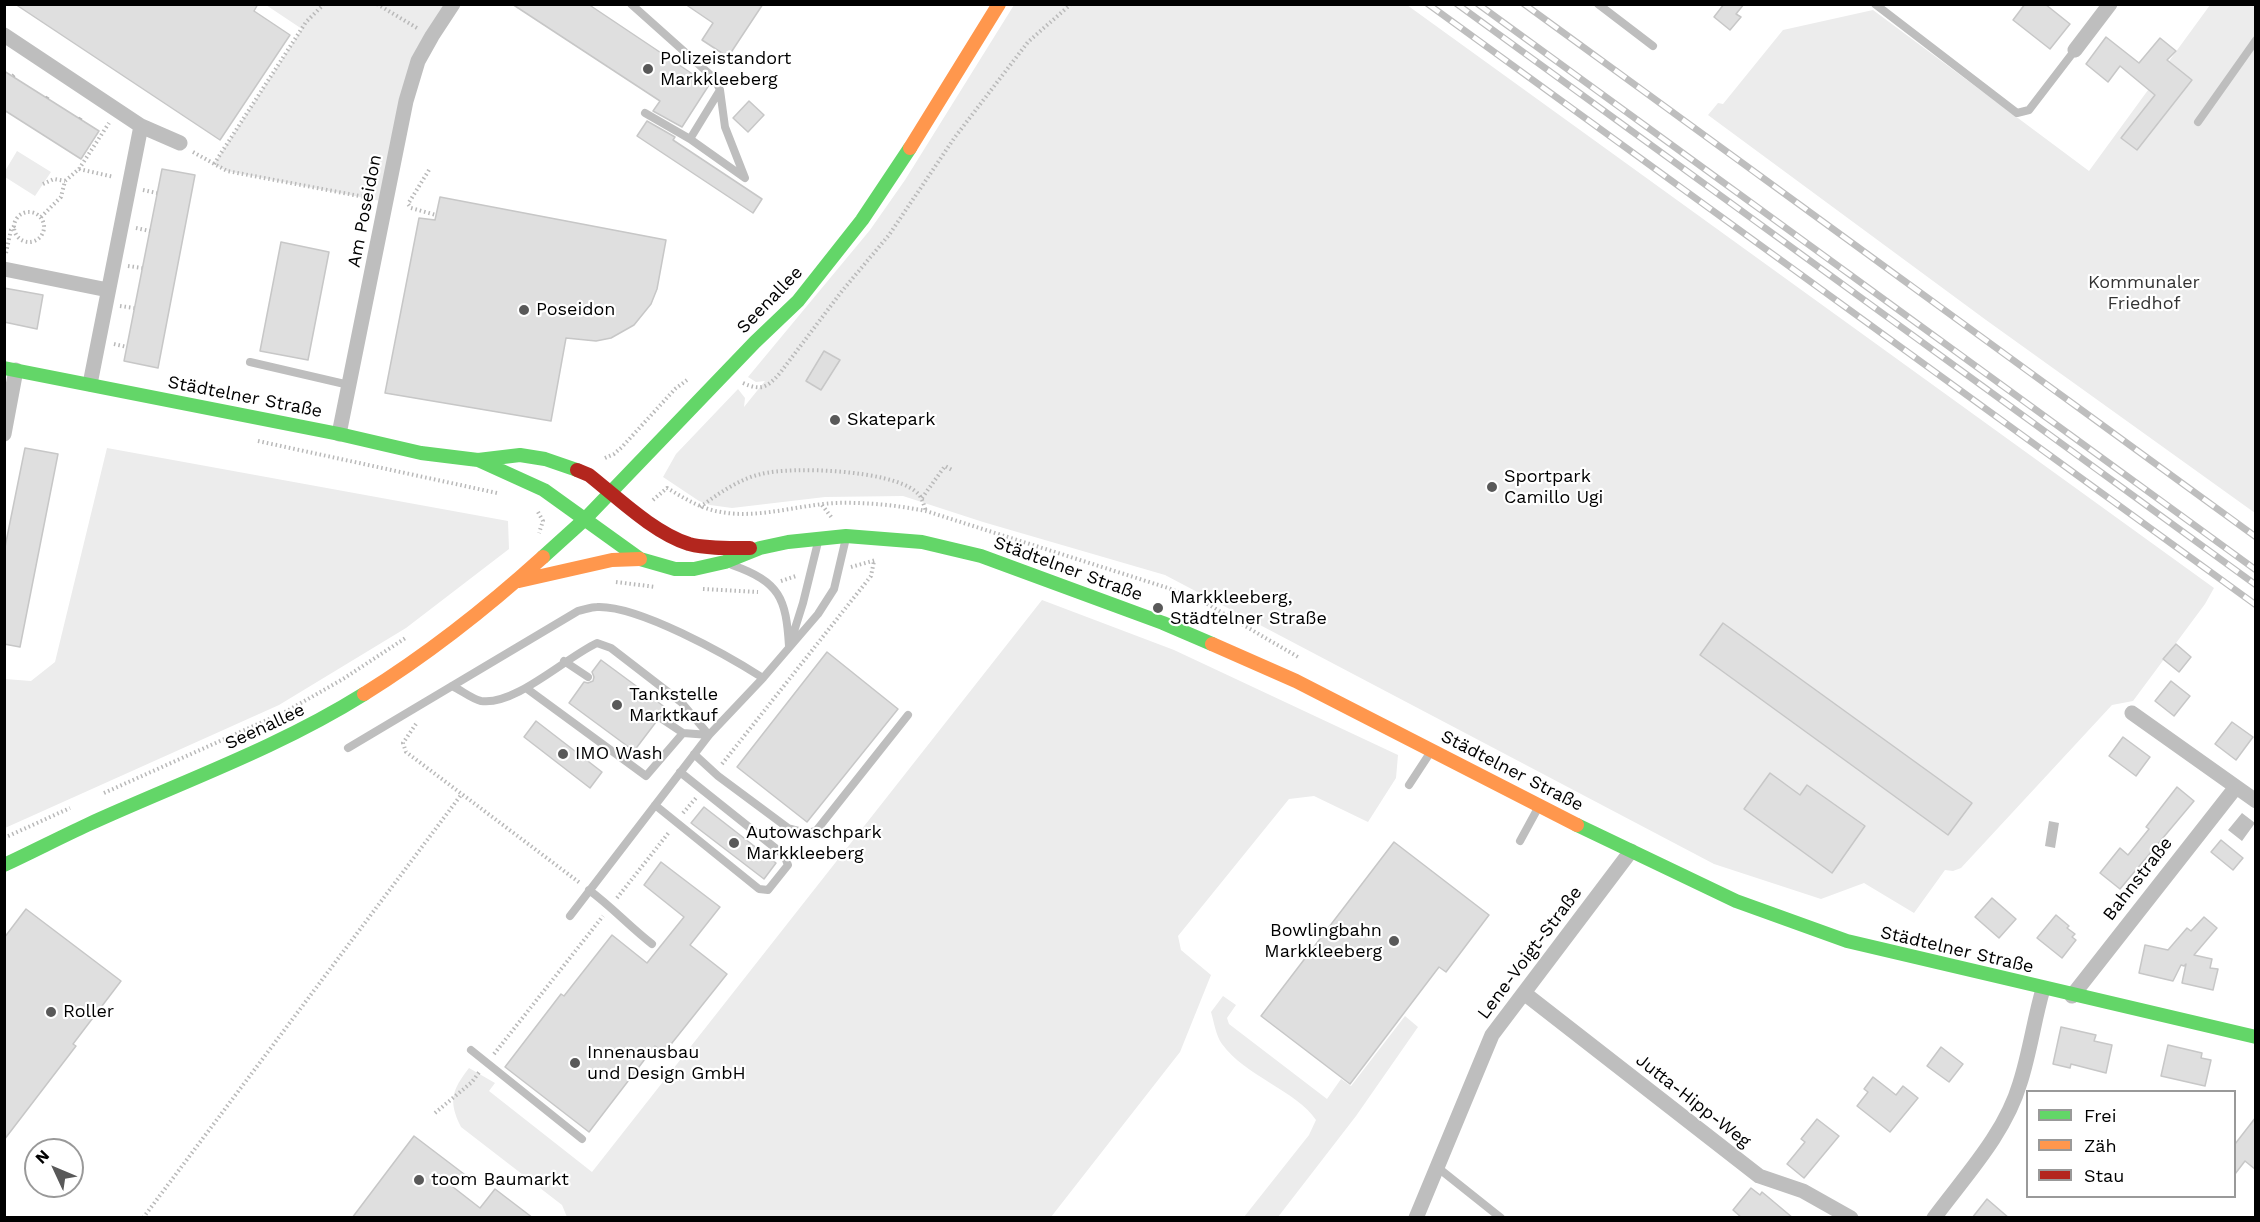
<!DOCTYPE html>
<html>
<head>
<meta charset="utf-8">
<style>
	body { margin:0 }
	#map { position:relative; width:2260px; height:1222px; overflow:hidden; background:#fff; font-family:"Work Sans",sans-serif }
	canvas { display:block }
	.frame { position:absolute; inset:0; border:6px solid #000; pointer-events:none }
	.legend { position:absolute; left:2026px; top:1090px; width:210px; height:108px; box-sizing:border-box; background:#fff; border:2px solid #999; margin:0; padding:8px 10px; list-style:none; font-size:18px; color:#000 }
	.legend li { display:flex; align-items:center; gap:12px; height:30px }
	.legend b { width:30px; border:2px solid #999 }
	.north { position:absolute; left:24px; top:1138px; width:60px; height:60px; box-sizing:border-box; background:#fff; border:2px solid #999; border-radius:50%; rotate:314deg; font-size:16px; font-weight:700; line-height:24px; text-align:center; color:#000 }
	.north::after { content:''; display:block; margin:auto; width:21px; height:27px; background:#595959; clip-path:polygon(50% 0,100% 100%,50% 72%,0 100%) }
</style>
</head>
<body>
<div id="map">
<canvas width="2260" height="1222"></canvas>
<div class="frame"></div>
<ul class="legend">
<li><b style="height:8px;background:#63d668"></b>Frei</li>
<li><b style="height:8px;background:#ff974d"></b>Zäh</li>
<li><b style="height:8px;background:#b3261e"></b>Stau</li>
</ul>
<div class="north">N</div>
</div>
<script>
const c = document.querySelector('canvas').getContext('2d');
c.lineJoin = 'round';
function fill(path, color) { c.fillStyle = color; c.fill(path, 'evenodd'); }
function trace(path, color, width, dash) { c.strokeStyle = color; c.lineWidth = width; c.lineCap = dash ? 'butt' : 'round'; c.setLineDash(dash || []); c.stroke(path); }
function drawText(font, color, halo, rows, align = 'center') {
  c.font = font + ' "Work Sans",sans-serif'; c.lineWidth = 4.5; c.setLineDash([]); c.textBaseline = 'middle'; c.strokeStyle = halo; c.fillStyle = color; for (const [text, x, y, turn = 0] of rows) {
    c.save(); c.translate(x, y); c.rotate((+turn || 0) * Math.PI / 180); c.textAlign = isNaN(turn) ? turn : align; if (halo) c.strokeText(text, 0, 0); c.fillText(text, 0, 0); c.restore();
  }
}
const green = new Path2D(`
	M266,5H453L418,61L386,202L227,171L214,164L302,29Z
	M1014,5H1407L2214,588L2205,604L2133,701L2112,705L1961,868L1953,871L1945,870L1914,913L1864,883L1821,899L1714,864L1165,575L983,522L903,496L825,497L732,508L710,505L699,501L663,477L676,454L738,389L745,398L744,407L765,381L756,382L748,377L870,230L905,180Z
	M2210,5H2255V513L1986,320L1708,115L1718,103L1723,104L1783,30L1873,10L2089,171Z
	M17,151L51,172L35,196L5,177V171Z
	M107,448L508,521L509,549L406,628L279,705L5,828V679L31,681L55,662Z
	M1042,600L1174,650L1398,755L1396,778L1368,822L1314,796L1289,799L1178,936L1181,950L1211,975L1180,1052L1051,1217H567L562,1205L461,1127C448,1101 452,1090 469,1068L495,1083L489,1091L592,1172Z
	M1223,996L1236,1005L1227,1018L1229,1024L1327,1099L1341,1079L1351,1086L1405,1016L1418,1027L1356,1116L1278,1217H1244L1309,1135L1316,1120C1297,1091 1245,1076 1222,1044C1216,1036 1214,1022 1211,1012Z`);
const water = new Path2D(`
	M2242,813L2255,823L2242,841L2228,830Z
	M2049,821L2059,823L2055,848L2045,846Z`);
const building = new Path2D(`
	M15,4H258L254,11L290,35L220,140Z
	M512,4H588L709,85L682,127L653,111L660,101Z
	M685,4H763L728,57L702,40L713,23Z
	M1724,4H1744L1736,14L1741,17L1730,30L1714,17Z
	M2025,4H2045L2070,24L2050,49L2013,20Z
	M2106,37L2139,63L2160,38L2176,51L2167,60L2192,80L2137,150L2121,138L2155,95L2120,66L2108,82L2086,64Z
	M4,71L99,131L81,159L4,110Z
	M749,101L764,115L748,132L733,118Z
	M647,121L675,137L673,140L762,199L753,213L637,136Z
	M162,169L195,175L158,368L124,361Z
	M440,197L666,240L657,289L651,304L634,325L611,338L596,341L566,338L551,421L385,393L419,218L435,220Z
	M281,242L329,252L308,360L260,351Z
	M4,288L43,295L37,329L4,322Z
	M824,351L840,360L821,390L806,381Z
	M25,448L58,454L20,647L4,644V552Z
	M1723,623L1972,803L1948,835L1700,655Z
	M2176,644L2191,657L2179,672L2163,659Z
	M827,652L898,709L807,822L737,767Z
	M601,660L666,708L663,712L659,711L654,713L653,717L656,722L634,751L569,703L584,682L588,683L593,681L594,677L592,672Z
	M2171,681L2190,696L2174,716L2155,701Z
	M536,721L602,772L590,788L524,737Z
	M2232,722L2253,737L2236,760L2215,744Z
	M2123,737L2150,757L2136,776L2109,756Z
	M1770,773L1800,795L1807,785L1865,826L1832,873L1744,809Z
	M2177,787L2194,801L2120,889L2100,873L2120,848L2128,855L2149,829L2146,827Z
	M704,807L776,863L764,879L691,823Z
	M2221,840L2243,858L2233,870L2211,852Z
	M1394,842L1489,915L1446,972L1439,967L1350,1084L1261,1016Z
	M661,862L720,907L690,945L727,974L664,1053L655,1046L589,1132L505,1067L561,994L564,996L612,935L647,963L684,917L644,885Z
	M1992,898L2016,919L1999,938L1975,917Z
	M26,909L121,981L73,1044L76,1046L4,1140V938Z
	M2056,915L2069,926L2067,928L2075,934L2072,937L2076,940L2062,958L2037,938Z
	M2204,917L2217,928L2194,955L2212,959L2210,968L2218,969L2213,990L2182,983L2186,964L2184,966L2181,965L2173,981L2139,973L2145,945L2168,950L2187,928L2191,931Z
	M2061,1027L2096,1035L2094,1041L2112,1045L2106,1073L2071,1064L2070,1068L2053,1064Z
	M2168,1045L2202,1053L2201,1058L2211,1060L2205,1086L2161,1076Z
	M1941,1047L1963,1064L1949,1082L1927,1066Z
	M1873,1077L1896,1095L1903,1086L1918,1098L1890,1132L1857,1106L1868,1092L1864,1089Z
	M2256,1117V1170L2245,1161L2235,1174V1144Z
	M1817,1119L1839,1136L1804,1178L1787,1164L1805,1142L1801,1139Z
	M414,1136L464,1174L453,1187L480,1208L495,1189L533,1218H352Z
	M1751,1188L1760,1195L1762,1192L1793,1218H1742L1733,1210Z
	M1987,1199L2009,1218H1972Z`);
const path = new Path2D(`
	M377,4L417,28
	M13,76L16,73
	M47,98L49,95
	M80,119L82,116
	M193,152L227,171L370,198
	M214,164L306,22L324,4
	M79,169L114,177
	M429,170L408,204L411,208L436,215
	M43,184L54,179L65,181
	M143,190L157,193
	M14 227a15 15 0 1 1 30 0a15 15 0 1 1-30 0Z
	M41,217L61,197L65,181L79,169L109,123
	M136,228L150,231
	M6,253L11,230L14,226
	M128,266L142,268
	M120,306L134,308
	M114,344L127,347
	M743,383C761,391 767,388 780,373L842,291L889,235L955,137L1028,42L1071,4
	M258,441L497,493
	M605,458L614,454L622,447L675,389L687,380
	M922,498L945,466L952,470
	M653,500L667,488C684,498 701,509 721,512C758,519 798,505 835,503C865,502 896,505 926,511L1168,588L1204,602L1298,657
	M822,505L832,518
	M700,507C718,494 739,479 761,474C793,466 889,470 915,491C922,496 923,503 926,511
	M538,512L543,521L539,533
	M851,567L876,560
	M781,581L796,576
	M616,582L656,587
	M703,589L758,592
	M416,724L403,743L406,752L580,883
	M722,764L871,576L874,561
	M104,793L287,711L343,679L407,637
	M683,813L696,798
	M4,838L70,808
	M617,898L670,831
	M494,1054L603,916
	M435,1113L472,1082L480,1071
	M143,1218L461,795`);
const lane = new Path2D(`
	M631,4L715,79L720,90L690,139
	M1598,4L1653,46
	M1875,4L2017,113L2029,110L2075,50
	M645,113L690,139L745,178L725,127L720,90
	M2198,122L2256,40
	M250,362L349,385
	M732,565C780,582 786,598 789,646
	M791,641L803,603L818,542
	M564,661L588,677
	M452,686C461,690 472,699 481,701C515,706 565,658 597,643L611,648L681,702L709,735
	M526,688L646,776L683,733
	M659,717L683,733L709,735
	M348,748L578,611C584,610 591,607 597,607C638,605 727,655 763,678
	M694,754L718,776L788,828L807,833L816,831L908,715
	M1409,785L1430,753
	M655,805L759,889L768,890L788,865L784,855L680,772
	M1520,841L1538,808
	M589,890C612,907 630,927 652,944
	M570,916L709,735L763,678L818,614L834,589L846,538
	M471,1050L582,1139
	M1437,1167L1501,1218`);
const street = new Path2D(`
	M4,35L141,126L180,143
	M2075,50L2110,4
	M4,269L108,290
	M90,384L141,126
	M4,434L16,370
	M339,434L406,101L418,61L432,36L453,4
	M2132,713L2256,801
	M1524,993L1759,1176L1803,1191L1851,1218
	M2072,996L2236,787
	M1416,1218L1492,1035L1631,851
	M1934,1218C1965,1176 2005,1134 2020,1083C2030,1052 2034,1020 2043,989`);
const fast = new Path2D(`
	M4,368L339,434L421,453L478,460L520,455L545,459L577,470
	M478,460L544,490L640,559L675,569H694L725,562L760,548L788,542L846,536L922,542L981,556L1163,623L1212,644
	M543,557L585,519L755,342L798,301L862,220L910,148
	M1577,825L1736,901L1847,941L2256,1037
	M4,865C32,852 59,838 87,825C181,782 276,749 364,694`);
const slow = new Path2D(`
	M910,148L999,4
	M519,581L612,560L640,559
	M1212,644L1296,681L1577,825
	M364,694C425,656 490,605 543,557`);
const jam = new Path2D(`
	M577,470L589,475C618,498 654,533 689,544C708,549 731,548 750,548`);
const rail = new Path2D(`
	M1428,4L2256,605
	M1457,4L2256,585
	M1478,4L2256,570
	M1524,4L2256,537`);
const markers = [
	[648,69,6,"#595959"],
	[524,310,6,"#595959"],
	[835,420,6,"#595959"],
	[1492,487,6,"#595959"],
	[1158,608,6,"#595959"],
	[617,705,6,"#595959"],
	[563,754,6,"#595959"],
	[734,843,6,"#595959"],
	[1394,941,6,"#595959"],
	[51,1012,6,"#595959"],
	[575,1063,6,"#595959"],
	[419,1180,6,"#595959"]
];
const poiNames = [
	["Polizeistandort",660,59],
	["Markkleeberg",660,80],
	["Poseidon",536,310],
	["Skatepark",847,420],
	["Sportpark",1504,477],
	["Camillo Ugi",1504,498],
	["Markkleeberg,",1170,598],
	["Städtelner Straße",1170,619],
	["Tankstelle",629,695],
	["Marktkauf",629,716],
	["IMO Wash",575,754],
	["Autowaschpark",746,833],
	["Markkleeberg",746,854],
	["Bowlingbahn",1382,931,"right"],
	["Markkleeberg",1382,952,"right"],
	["Roller",63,1012],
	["Innenausbau",587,1053],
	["und Design GmbH",587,1074],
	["toom Baumarkt",431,1180]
];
const streetNames = [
	["Am Poseidon",365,211,-79],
	["Seenallee",770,300,-46],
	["Städtelner Straße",245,397,11],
	["Städtelner Straße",1068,569,20],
	["Seenallee",265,727,-25],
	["Städtelner Straße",1512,771,27],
	["Bahnstraße",2138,879,-52],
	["Städtelner Straße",1957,950,13],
	["Lene-Voigt-Straße",1530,953,-53],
	["Jutta-Hipp-Weg",1693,1101,38]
];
const parkNames = [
	["Kommunaler",2144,283],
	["Friedhof",2144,304]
];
fill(green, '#ececec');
fill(water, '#bfbfbf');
fill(building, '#dfdfdf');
trace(building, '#c7c7c7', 1.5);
trace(path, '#b9b9b9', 4, [1.5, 3]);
trace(lane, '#bebebe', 8);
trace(street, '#bebebe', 15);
trace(fast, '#63d668', 14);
trace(slow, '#ff974d', 14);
trace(jam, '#b3261e', 14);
trace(rail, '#bebebe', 7);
trace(rail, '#fff', 4.5, [14]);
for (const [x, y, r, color] of markers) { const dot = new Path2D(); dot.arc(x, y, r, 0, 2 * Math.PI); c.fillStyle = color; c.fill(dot); trace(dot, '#fff', 2); }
drawText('18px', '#000', '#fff', poiNames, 'left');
drawText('18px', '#000', '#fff', streetNames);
drawText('18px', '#333', '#fff', parkNames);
</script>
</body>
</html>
